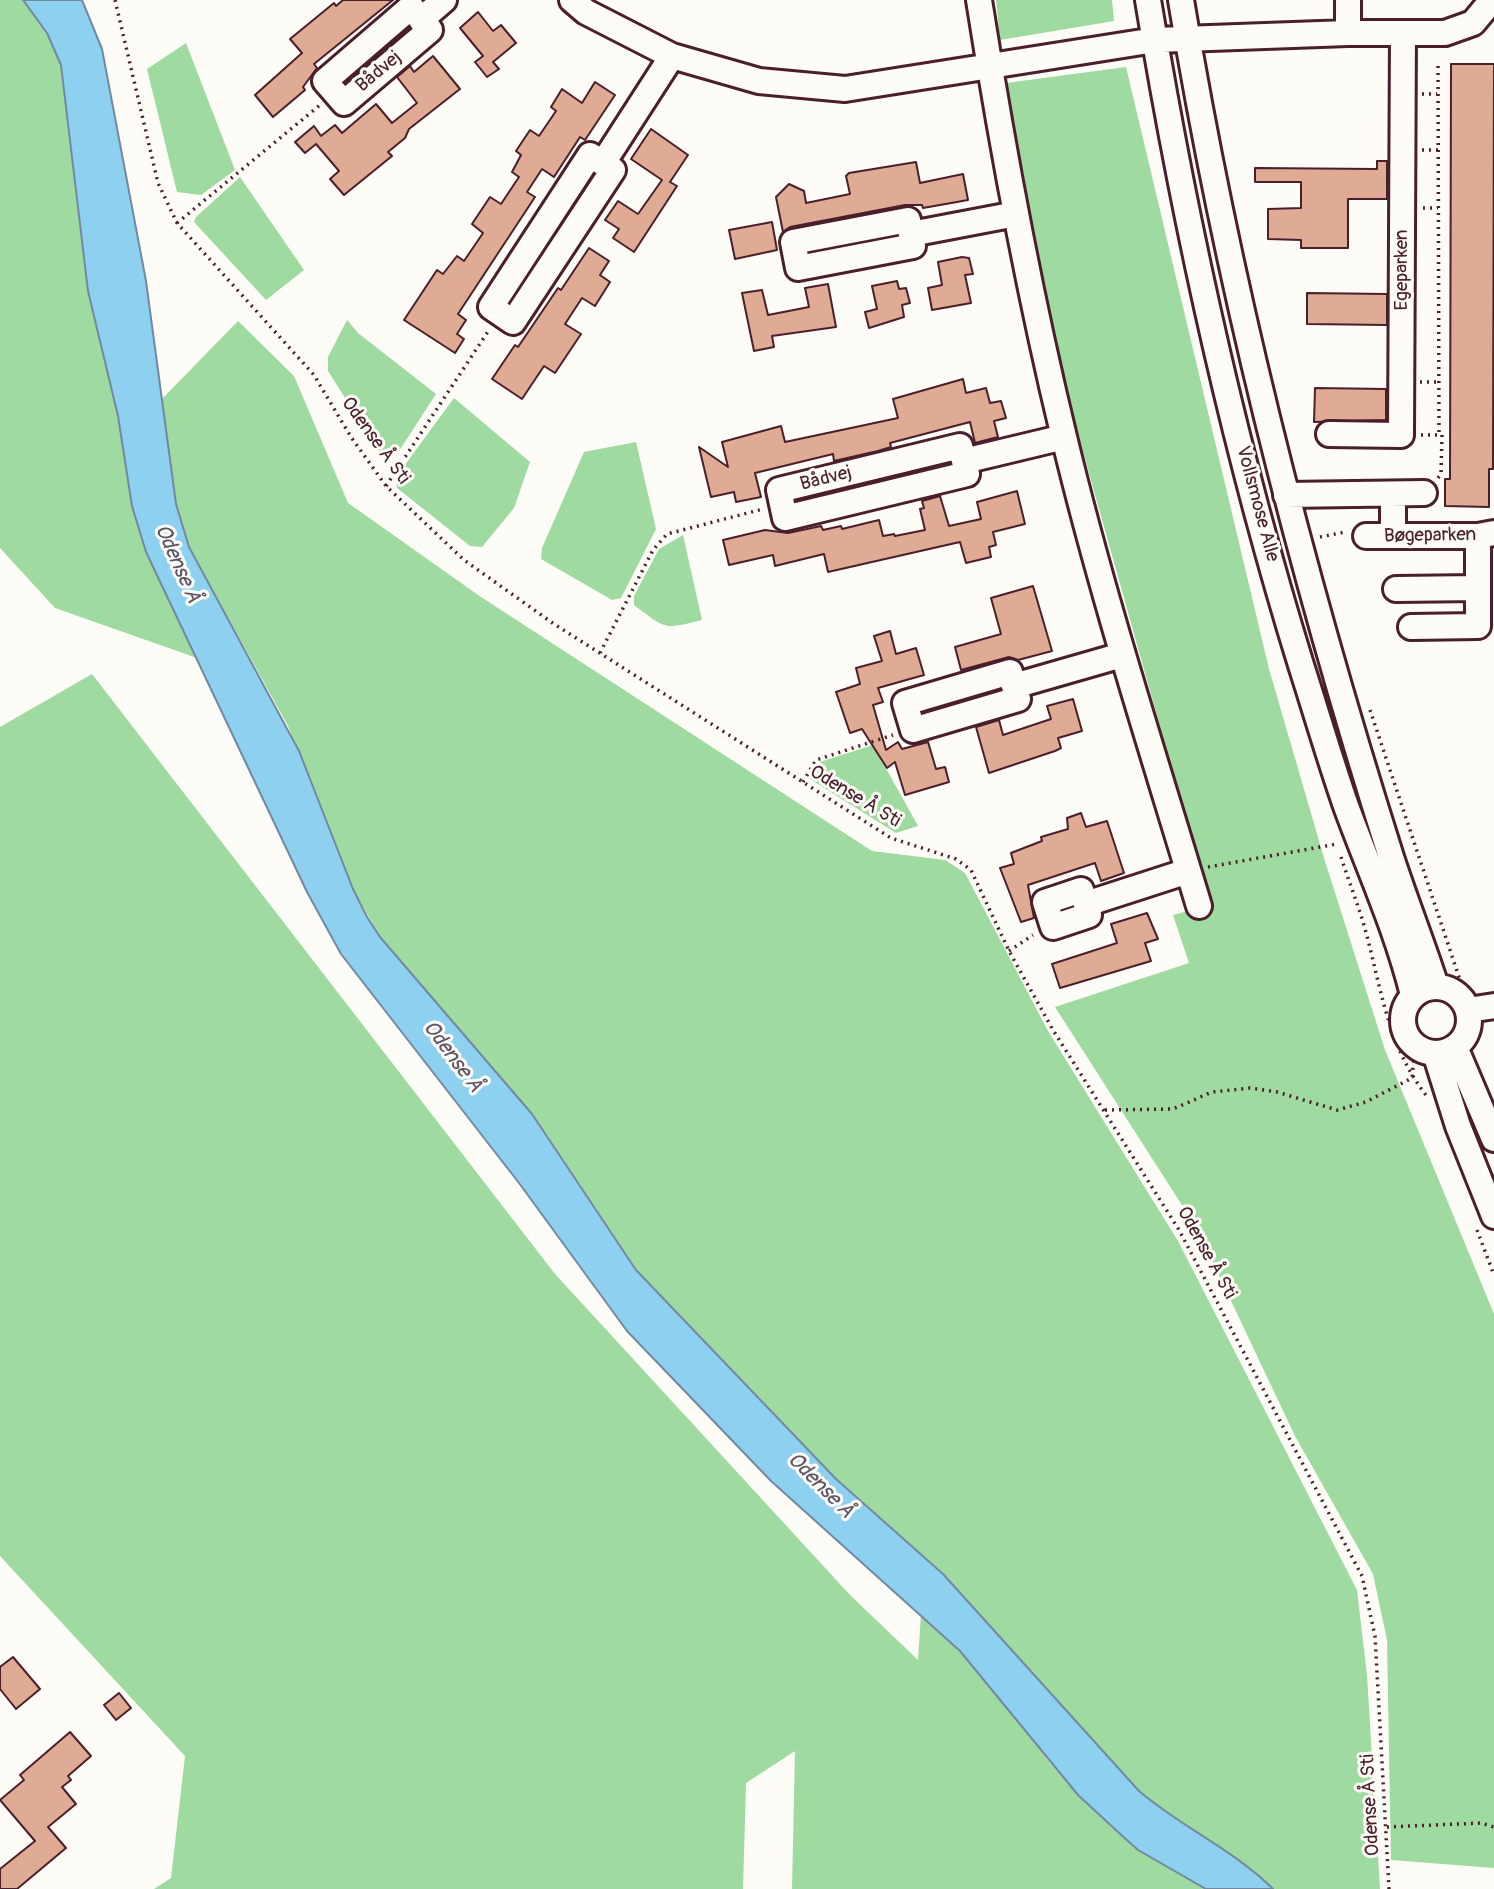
<!DOCTYPE html>
<html>
<head>
<meta charset="utf-8">
<style>
	body { margin:0 }
	canvas { display:block; background:#fdfcf7 }
</style>
</head>
<body>
<canvas width="1494" height="1889"></canvas>
<script>
const c = document.querySelector('canvas').getContext('2d');
c.lineJoin = 'round';
function fill(path, color) { c.fillStyle = color; c.fill(path, 'evenodd'); }
function trace(path, color, width, dash) { c.strokeStyle = color; c.lineWidth = width; c.lineCap = dash ? 'butt' : 'round'; c.setLineDash(dash || []); c.stroke(path); }
function drawText(font, color, halo, rows, align = 'center') {
  c.font = font + ' Pangolin,sans-serif'; c.lineWidth = 6; c.setLineDash([]); c.textBaseline = 'middle'; c.strokeStyle = halo; c.fillStyle = color; for (const [text, x, y, turn = 0] of rows) {
    c.save(); c.translate(x, y); c.rotate((+turn || 0) * Math.PI / 180); c.textAlign = isNaN(turn) ? turn : align; if (halo) c.strokeText(text, 0, 0); c.fillText(text, 0, 0); c.restore();
  }
}
const green = new Path2D(`
	M0,0H23C42,17 51,42 61,65L88,291L118,416L132,506L147,552L197,658L55,608L0,548Z
	M996,0H1112L1114,21L1000,40Z
	M186,43L235,170L201,195L177,192L147,69Z
	M1126,67L1269,669L1324,858L1385,1050L1494,1314V1868L1391,1860L1387,1640L1373,1574L1295,1436L1196,1227L1055,1007L1189,963L1173,915L1210,905L1064,384L1006,83Z
	M240,177L304,270L266,300L194,222L196,217Z
	M347,320L358,333L436,394L399,451L380,453L328,371V357Z
	M238,321L294,376L348,503L481,597L872,851L945,860L965,873L1048,1031L1178,1241L1357,1590L1367,1675L1380,1889H1273C1234,1850 1181,1827 1139,1791L943,1574L836,1479L636,1270L532,1114L380,937L353,889L288,726L189,547L176,504L162,399Z
	M454,398L530,462L514,508L482,547L470,546L397,488L396,477Z
	M636,442L656,529L621,598L612,600L541,559L542,548L584,452Z
	M683,535L702,620C663,630 666,629 634,605V596L659,549Z
	M92,674L555,1274L850,1595L918,1660L921,1614C982,1667 1024,1736 1078,1795C1116,1836 1164,1854 1206,1889H792L795,1751L746,1783L743,1889H154L171,1878L185,1756L0,1556V727Z
	M873,745L918,826L896,833L810,779L820,762Z`);
const water = new Path2D(`
	M23,0H82L102,49L146,281L176,504L189,547L299,751L353,889L367,917L380,937L532,1114L636,1270L836,1479L943,1574L1139,1791C1181,1827 1234,1850 1273,1889H1206L1138,1850L1118,1832L1078,1795L960,1651L771,1481L627,1331L519,1183L341,954L307,892L146,552L132,506L118,416L88,291L61,65L47,33Z`);
const building = new Path2D(`
	M343,0H393L314,64L317,68L303,87L305,90L273,117L255,95L302,53L290,39L334,3L336,6Z
	M478,12L493,31L501,25L516,43L493,62L499,69L487,77L475,62L483,56L460,28Z
	M433,56L460,89L409,129L405,138L388,152L392,156L344,195L330,179L339,171L316,144L305,153L295,142L314,126L321,136L335,125L342,133L376,104L392,123L417,103L397,77L410,66L414,72Z
	M1451,64H1494L1493,469H1489V507L1445,506V479H1450Z
	M595,82L615,95L585,140L580,137L554,177L542,169L527,192L535,197L458,314L466,320L457,334L464,339L455,353L404,320L437,270L443,274L457,256L464,261L483,233L472,224L490,197L501,204L519,177L512,172L521,155L516,151L530,130L539,136L556,111L551,107L562,89L582,103Z
	M651,129L688,155L670,182L677,186L634,252L613,238L619,229L605,220L618,201L638,214L662,180L631,159Z
	M1377,161H1387V199H1348V248H1301V240L1268,239V209L1301,208V182H1255V168L1377,169Z
	M916,162L920,183L963,174L968,200L923,208L922,205H905L790,227L783,232L776,197L789,184L804,191L806,203L850,194L846,176L849,173Z
	M772,222L777,250L735,259L729,230Z
	M589,248L609,261L600,275L610,282L595,306L582,298L565,324L581,334L555,373L544,366L522,399L492,379L515,345L518,347L558,288L561,290Z
	M962,257L969,258L973,274L965,275L971,303L932,310L928,288L942,285L938,262Z
	M897,281L899,289L906,288L910,303L902,305L904,317L869,328L865,312L877,309L872,286Z
	M828,284L836,327L772,336L774,347L754,351L742,293L762,290L768,315L809,307L805,288Z
	M1307,293L1387,294V325L1307,324Z
	M963,379L966,393L986,388L990,403L1001,401L1006,418L994,421L998,437L975,443L970,422L890,443L891,447L878,451L834,461L833,454L755,473L761,497L736,502L734,492L711,497L699,447L728,467L722,442L781,426L785,442L898,418L893,399Z
	M1315,388L1386,389V420L1314,422Z
	M1017,491L1025,524L993,532L996,545L989,547L991,557L966,563L960,542L828,572L824,554L775,566L773,555L729,565L723,540L765,530L788,533L821,526L823,530L841,526L842,529L879,520L883,536L894,534L895,536L925,530L920,509L924,508L922,501L940,496L949,526L981,519L977,502Z
	M1033,586L1052,651L1018,660L1009,657L961,670L955,647L1001,634L991,598Z
	M890,631L896,654L916,648L924,675L878,688L883,702L873,705L886,750L898,742L902,749L928,742L936,769L945,767L949,782L905,795L895,762L887,768L862,729L850,733L836,692L860,684L856,668L882,661L874,636Z
	M1073,699L1082,731L1058,738L1061,748L1055,751L989,773L976,727L999,720L1003,735L1051,719L1047,706Z
	M1081,813L1086,827L1107,821L1124,873L1101,881L1095,863L1028,885L1034,918L1021,922L1000,868L1014,864L1011,853L1042,841L1041,837L1068,829L1067,818Z
	M1147,913L1158,939L1145,943L1151,961L1060,988L1052,964L1117,943L1111,924Z
	M13,1657L40,1689L16,1709L0,1689V1667Z
	M119,1693L131,1708L116,1720L104,1705Z
	M70,1732L91,1756L68,1776L71,1780L62,1787L76,1804L48,1827L66,1848L17,1889H0V1869L35,1841L0,1800L24,1780L20,1775Z`);
const path = new Path2D(`
	M115,0L158,183L177,223L314,375L351,437L386,486L464,560L554,624L891,838L956,859L971,870L1009,951L1053,1030L1179,1230L1362,1576L1375,1636L1389,1889
	M1422,94H1437
	M1422,150H1438
	M1423,208H1438
	M177,223L320,105
	M1420,382H1439
	M1421,435H1439L1438,61
	M1438,478L1441,474L1442,435H1439
	M386,486L489,330
	M1320,537L1345,532
	M600,653L653,550L667,534L763,509
	M1370,710L1460,980V992
	M803,782L816,760L893,735
	M1341,857C1350,885 1361,912 1368,940C1382,995 1390,1049 1426,1095
	M1208,867L1337,844
	M1009,951L1033,935
	M1105,1110L1173,1109L1212,1092L1250,1088L1277,1092L1337,1110L1366,1102L1412,1078L1414,1058
	M1477,1230L1494,1275
	M1387,1827L1481,1823L1494,1827`);
const minor = new Path2D(`
	M572,0L586,12L672,56L759,81L845,89L1155,40L1348,33H1445L1473,23L1492,0
	M979,0C1002,146 1029,293 1064,437C1102,595 1152,750 1199,906
	M1148,0C1185,224 1234,448 1301,665C1316,712 1330,760 1346,806C1369,869 1397,930 1413,995
	M1181,0C1229,291 1302,576 1391,857C1405,900 1422,943 1436,986
	M411,7L430,30L344,103L325,81Z
	M421,20L444,0
	M1348,33V0
	M603,163L613,170L513,322L491,307L590,155L603,163L672,56
	M911,234L908,220L793,242L798,268L913,246L911,234L1016,214
	M1329,434L1401,435L1403,33
	M964,461L960,446L779,490L785,518L967,474L964,461L1064,437
	M1286,495L1424,493
	M1366,536H1478L1494,533
	M1393,536V494
	M1396,589L1478,588
	M1411,627L1478,626V536
	M1014,686L1010,672L905,703L913,730L1018,699L1014,686L1122,655
	M1086,904L1081,890L1045,902L1053,927L1089,915L1086,904L1188,871
	M1403 1020a33 33 0 1 1 66 0a33 33 0 1 1-66 0Z
	M1468,1010L1494,1006
	M1455,1047L1494,1139
	M1435,1053L1458,1126L1494,1216`);
const streetNames = [
	["Bådvej",379,72,-40],
	["Egeparken",1402,270,-90],
	["Odense Å Sti",375,441,54],
	["Bådvej",826,479,-14],
	["Vollsmose Alle",1257,504,75],
	["Bøgeparken",1430,536,-1],
	["Odense Å Sti",855,797,31],
	["Odense Å Sti",1206,1253,61],
	["Odense Å Sti",1371,1805,-93]
];
const waterNames = [
	["Odense Å",177,564,66],
	["Odense Å",452,1057,53],
	["Odense Å",820,1486,45]
];
fill(green, '#9fdaa1');
fill(water, '#8ed0f0');
trace(water, '#7389a1', 2);
fill(building, '#dfab94');
trace(building, '#4a1f2b', 2);
trace(minor, '#4a1f2b', 30);
trace(path, '#4a1f2b', 3.5, [2, 5]);
trace(minor, '#fdfcf7', 24);
drawText('19px', '#4a1f2b', '#fdfcf7', streetNames);
drawText('italic 21px', '#5e5466', '#fdfcf7', waterNames);
</script>
</body>
</html>
